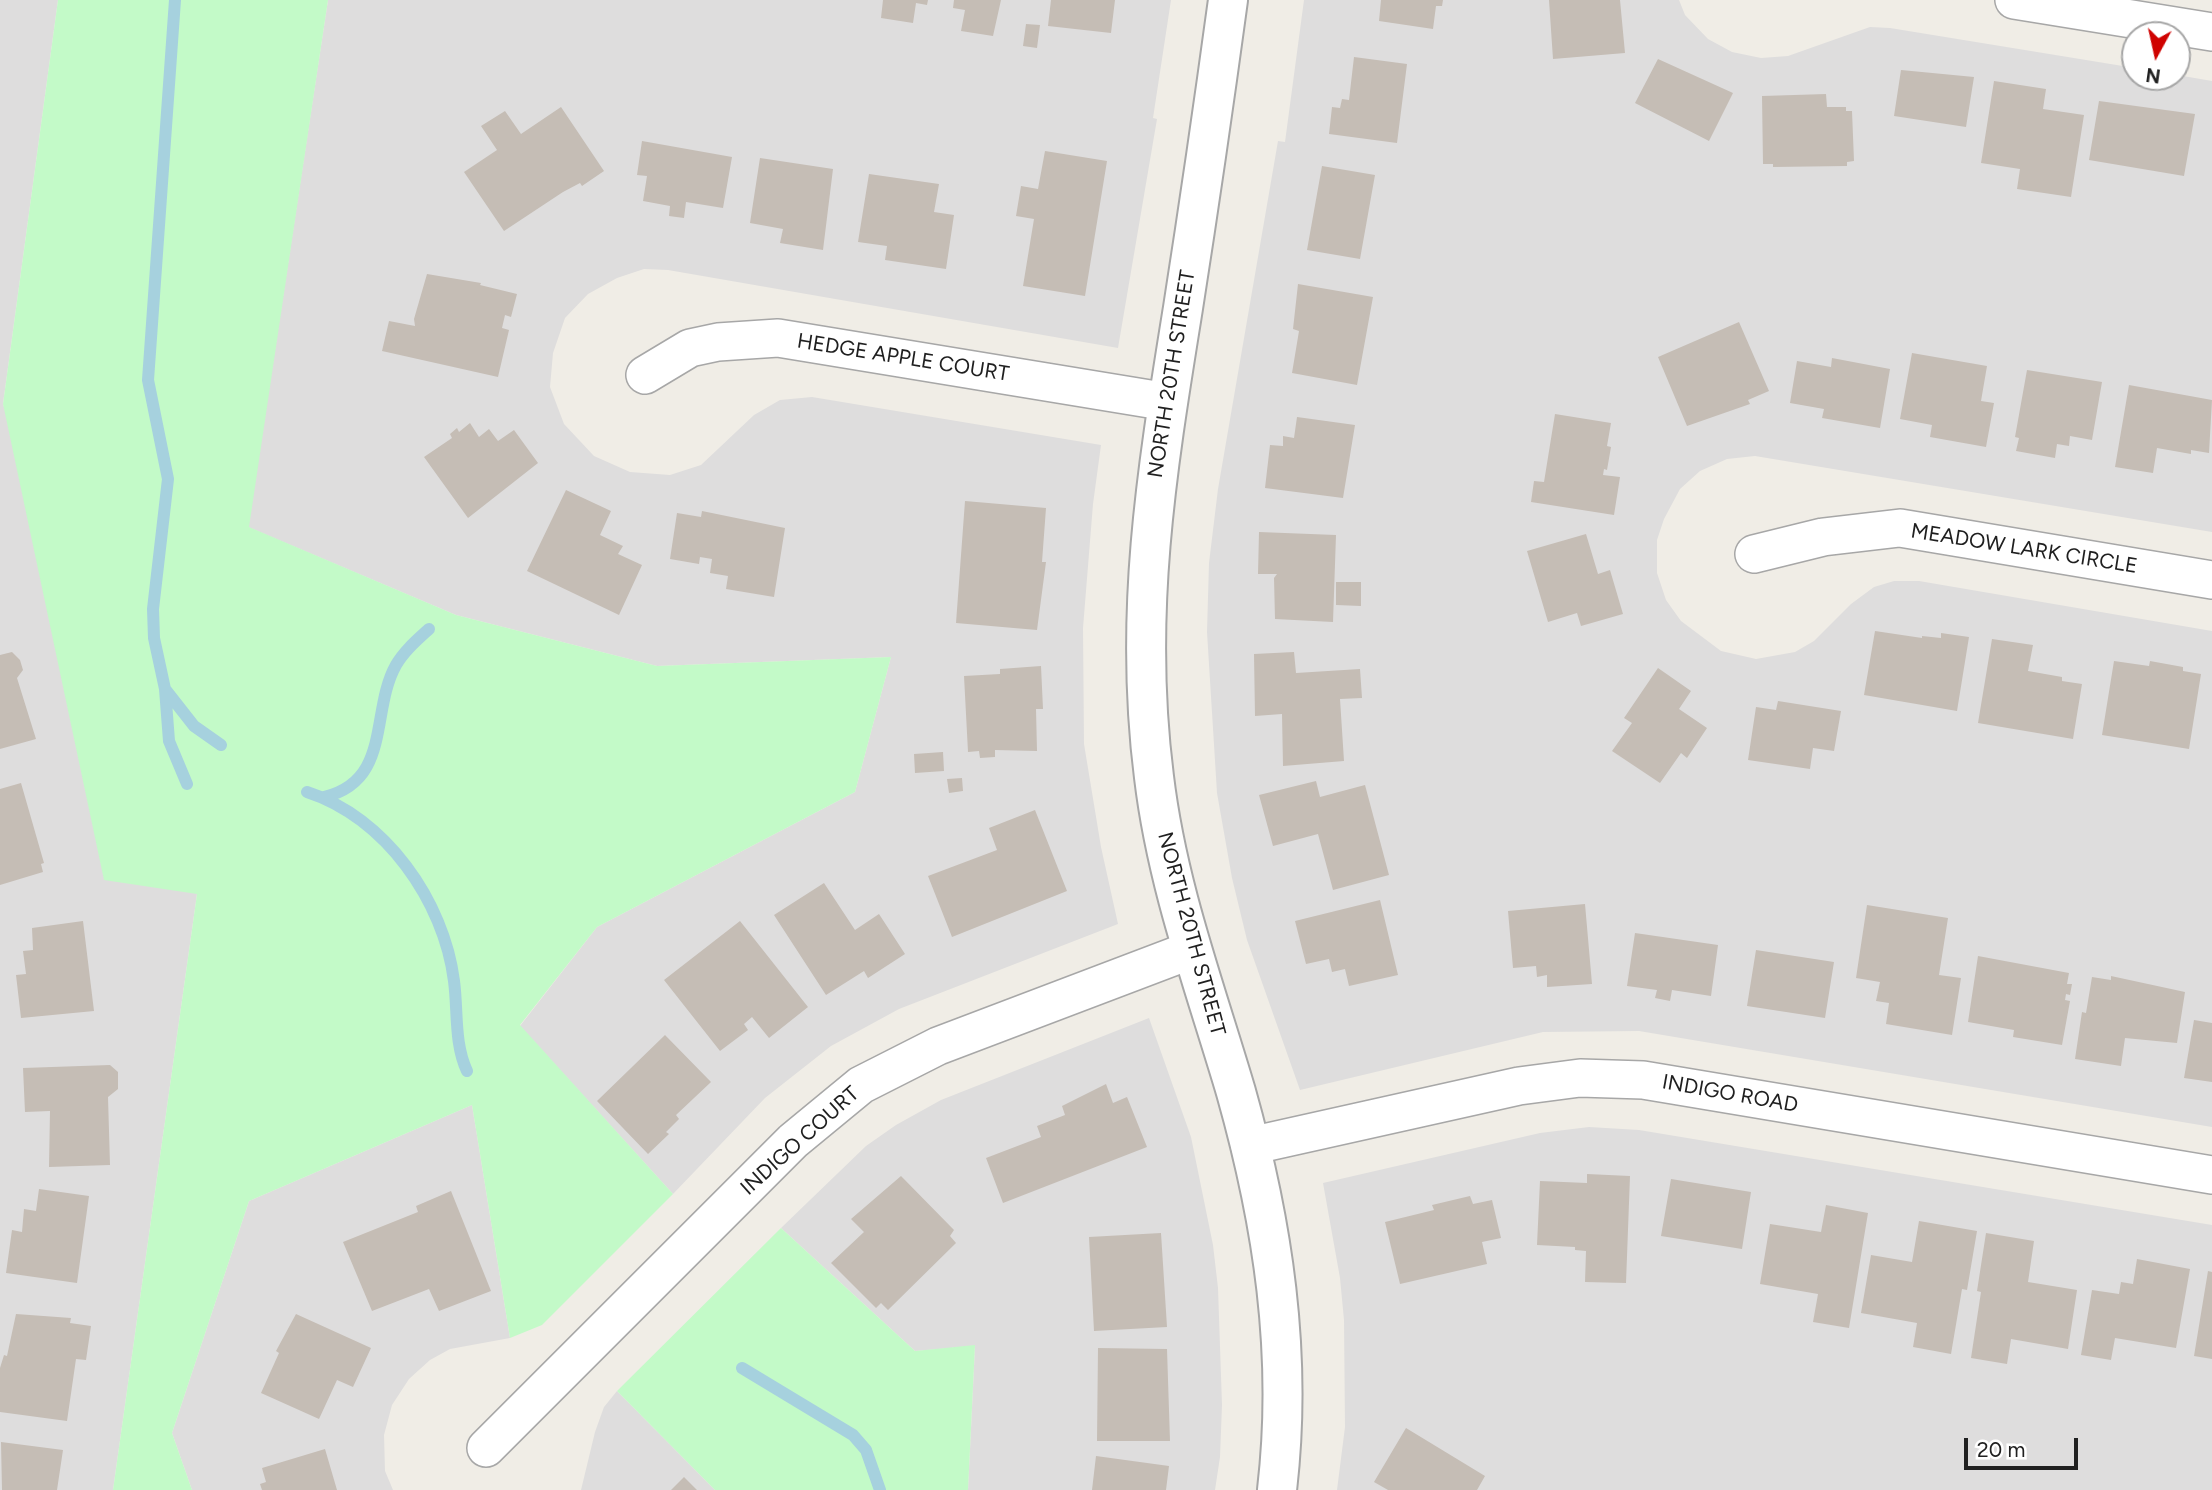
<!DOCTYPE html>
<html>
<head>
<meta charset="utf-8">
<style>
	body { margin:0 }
	#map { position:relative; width:2212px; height:1490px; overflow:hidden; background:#f0ede6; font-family:Figtree,sans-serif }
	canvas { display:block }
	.north { position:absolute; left:2121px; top:21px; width:70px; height:70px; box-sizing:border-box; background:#fff; border:2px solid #a6a6a6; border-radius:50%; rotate:188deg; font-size:19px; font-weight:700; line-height:28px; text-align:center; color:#202020 }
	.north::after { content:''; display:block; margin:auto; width:24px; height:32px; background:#cf0200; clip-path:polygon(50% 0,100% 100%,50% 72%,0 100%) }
	.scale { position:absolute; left:1964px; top:1438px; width:114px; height:32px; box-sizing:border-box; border:4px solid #202020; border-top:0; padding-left:9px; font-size:21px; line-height:24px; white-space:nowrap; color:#202020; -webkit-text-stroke:5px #fff; paint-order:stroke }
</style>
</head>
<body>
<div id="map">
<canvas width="2212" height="1490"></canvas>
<div class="north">N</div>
<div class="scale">20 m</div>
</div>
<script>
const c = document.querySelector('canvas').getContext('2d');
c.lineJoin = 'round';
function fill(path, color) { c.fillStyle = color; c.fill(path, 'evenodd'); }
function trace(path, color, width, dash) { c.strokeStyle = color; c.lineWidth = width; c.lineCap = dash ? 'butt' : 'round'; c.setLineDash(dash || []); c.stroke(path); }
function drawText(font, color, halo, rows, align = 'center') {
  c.font = font + ' Figtree,sans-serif'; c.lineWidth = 5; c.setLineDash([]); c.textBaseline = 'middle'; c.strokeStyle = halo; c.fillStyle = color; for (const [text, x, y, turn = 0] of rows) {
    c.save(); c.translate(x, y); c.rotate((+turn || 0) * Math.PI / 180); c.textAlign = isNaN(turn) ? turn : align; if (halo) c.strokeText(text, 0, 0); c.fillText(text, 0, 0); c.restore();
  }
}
const residential = new Path2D(`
	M0,0H58L3,404L197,894L113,1490H0Z
	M328,0H1171L1153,118L1157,119L1118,348L668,270L644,269L617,278L588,294L565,318L553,353L550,387L564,424L594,456L630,472L670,475L701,465L754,415L780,400L812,397L1101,445L1093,504L1083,628L1084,744L1101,847L1118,924L899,1009L831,1046L765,1098L673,1194L520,1026L597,927L855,792L891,657L657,666L456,615L248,527Z
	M1304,0H1679L1685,15L1708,39L1732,52L1761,58L1788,56L1870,27L1890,28L2135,68V77L2177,75L2212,81V532L1755,456L1727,459L1700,471L1680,489L1664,519L1657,540V573L1666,600L1681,621L1721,651L1756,659L1795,652L1814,641L1851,604L1874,587L1894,581H1919L2212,631V1127L1639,1031L1543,1032L1300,1090L1247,940L1232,878L1217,793L1207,632L1209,563L1218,489L1278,141L1285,142Z
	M1149,1018L1191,1137L1213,1245L1218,1288L1222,1405L1220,1457L1215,1490H968L975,1346L915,1351L781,1228L866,1146L896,1125L941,1100Z
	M472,1105L510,1338L450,1349L430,1360L409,1379L392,1405L384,1435L385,1471L393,1490H192L172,1433L249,1201Z
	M1589,1127L1639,1130L2212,1225V1490H1337L1345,1427L1344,1320L1340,1278L1323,1183L1540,1133Z
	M617,1391L715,1490H581L595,1432L604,1407Z`);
const park = new Path2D(`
	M58,0H328L249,527L456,615L657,666L891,657L855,792L597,927L520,1025L673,1194L542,1325L510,1338L472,1105L249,1201L172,1433L192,1490H113L197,894L104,880L3,404Z
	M781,1228L915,1351L975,1345L968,1490H715L617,1391Z`);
const stream = new Path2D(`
	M175,0L148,380L168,479L153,609L154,638L165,689L169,741L187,784
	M165,689L194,726L221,745
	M307,792C385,817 444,901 454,981C458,1011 454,1043 467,1071
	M324,797C392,781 370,711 396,665C404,651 417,640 429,629
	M742,1368L853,1435L866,1450L880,1490`);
const building = new Path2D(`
	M883,0H928L927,5L916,3L913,23L881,18Z
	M954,0H1001L993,36L961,31L965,10L953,8Z
	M1051,0H1115L1111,33L1048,26Z
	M1381,0H1443L1442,6H1436L1433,29L1379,21Z
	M1549,0H1620L1625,53L1553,59Z
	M1026,24L1040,25L1037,48L1023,46Z
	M1354,57L1407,64L1397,143L1329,134L1332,107L1340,108L1342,99L1349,100Z
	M1658,59L1733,93L1709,141L1635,103Z
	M1901,70L1974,77L1966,127L1894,116Z
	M1994,81L2046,89L2043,109L2084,115L2071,197L2017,189L2020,169L1981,163Z
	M1826,94L1827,107H1846V111H1852L1854,161L1847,162V166L1773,167V164H1763L1762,96Z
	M2099,101L2195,114L2184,176L2089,160Z
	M561,107L604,171L582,186L580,183L563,192L504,231L464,172L497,150L481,126L505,111L521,134Z
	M642,141L732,157L723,208L686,202L684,218L669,216L670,206L643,201L647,176L637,175Z
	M1045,151L1107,161L1085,296L1023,286L1034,219L1016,216L1021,186L1038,189Z
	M760,158L833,169L823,250L780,243L783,229L750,223Z
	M1322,166L1375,175L1360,259L1307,250Z
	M869,174L939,184L934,212L954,215L946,269L885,260L887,246L858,242Z
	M427,274L481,283L480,285L517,294L511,317L505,315L502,328L509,330L498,377L382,351L389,321L415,326L414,319Z
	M1298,284L1373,297L1357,385L1292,373L1299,331L1293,329Z
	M1739,322L1769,391L1748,400L1750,404L1687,426L1658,357Z
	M1912,353L1987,366L1981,401L1994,403L1986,447L1930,437L1932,425L1900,419Z
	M1832,358L1890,369L1880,428L1822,418L1824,409L1790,403L1797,361L1831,367Z
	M2027,370L2102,382L2092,440L2070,436L2069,446L2057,444L2055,458L2016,451L2019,438L2015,437Z
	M2129,385L2212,400L2209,453L2191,450V454L2157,448L2153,473L2115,467Z
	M1555,414L1611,423L1607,446L1611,447L1607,470L1604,469L1603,475L1620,477L1614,515L1531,502L1534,481L1544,482Z
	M1297,417L1355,425L1343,498L1265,488L1270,445L1283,446V436L1294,438Z
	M470,423L479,437L489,429L498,441L514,430L538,463L468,518L424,457L452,438L450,434L457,428L459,432Z
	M566,490L611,511L600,535L623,546L618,554L642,565L619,615L527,571Z
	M965,501L1046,508L1042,562H1046L1037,630L956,623Z
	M702,511L785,528L774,597L726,589L728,576L710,573L712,559L700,557L699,564L670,559L677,513L701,517Z
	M1259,532L1336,535L1333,622L1275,619L1274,578L1277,574H1258Z
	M1586,534L1598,574L1610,570L1623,614L1581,626L1577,613L1548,622L1527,551Z
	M1336,582H1361V606L1336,605Z
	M1875,631L1922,638V636L1941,638V633L1969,637L1957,711L1864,695Z
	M1992,639L2033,645L2028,671L2062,677V681L2082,684L2073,739L1978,723Z
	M12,652L20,660L23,670L17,678L36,739L0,749V655Z
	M1294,652L1296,673L1360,669L1362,698L1340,699L1344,761L1283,766L1282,714L1255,716L1254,654Z
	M2114,661L2149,666L2150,661L2183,667V671L2201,674L2189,749L2102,735Z
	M1041,666L1043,709H1036L1037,751L995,750V757L980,758L979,751L968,752L964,676L1000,674V669Z
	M1658,668L1691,691L1679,709L1707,728L1687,758L1681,753L1660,783L1612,751L1632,723L1624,718Z
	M1778,701L1841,711L1834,751L1813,748L1810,769L1748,760L1756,707L1776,710Z
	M943,752L944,771L915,773L914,754Z
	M962,778L963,791L949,793L947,779Z
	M1316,781L1320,797L1365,785L1389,875L1333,890L1318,834L1273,846L1259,795Z
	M21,783L44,863L41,864L43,872L0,885V789Z
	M1035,810L1067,891L952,937L928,876L997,850L989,828Z
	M824,883L855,930L879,914L905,954L868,978L864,971L826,995L774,915Z
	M1380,900L1398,975L1349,986L1345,969L1332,972L1329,959L1306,964L1295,921Z
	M1585,904L1592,984L1547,987V975L1537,977L1536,966L1513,968L1508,911Z
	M1867,905L1948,918L1939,975L1961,978L1952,1035L1886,1024L1889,1003L1876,1001L1880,982L1856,978Z
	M83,921L94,1011L21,1018L16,975L26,974L23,951L33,950L32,928Z
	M740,921L808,1007L769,1038L752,1017L744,1024L748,1030L720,1051L664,980Z
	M1635,933L1718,945L1711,996L1672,990L1670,1001L1655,998L1657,990L1627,986Z
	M1756,950L1834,962L1825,1018L1747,1006Z
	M1978,956L2069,973L2067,984H2072L2070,995L2066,994L2065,1000L2070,1001L2062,1045L2013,1037L2014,1030L1968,1022Z
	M2111,976L2185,992L2177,1043L2125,1038L2121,1066L2075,1059L2082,1012L2086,1013L2092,977L2111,980Z
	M2194,1020L2212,1023V1082L2184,1078Z
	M665,1035L711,1082L676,1115L679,1119L666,1132L669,1134L648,1154L597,1101Z
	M110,1065L118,1072V1089L108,1097L110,1165L49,1167L50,1111L25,1112L23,1068Z
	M1106,1084L1113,1103L1127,1097L1147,1147L1003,1203L986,1158L1041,1137L1037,1126L1065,1115L1062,1106Z
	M1587,1174L1630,1176L1626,1283L1585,1282L1586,1251L1575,1250V1247L1537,1245L1540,1181L1587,1183Z
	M901,1176L954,1230L950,1236L956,1243L888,1310L881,1303L876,1308L831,1263L864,1232L851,1219Z
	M1671,1179L1751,1192L1742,1249L1661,1236Z
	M39,1189L89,1196L77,1283L6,1273L12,1230L22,1232L24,1209L36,1211Z
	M451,1191L491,1291L439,1311L429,1289L372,1311L343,1242L418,1212L416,1206Z
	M1470,1196L1473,1204L1492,1200L1501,1238L1482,1242L1487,1264L1400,1284L1385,1222L1434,1210L1432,1205Z
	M1826,1205L1868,1213L1849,1328L1813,1322L1818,1294L1760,1284L1770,1224L1821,1232Z
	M1919,1221L1977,1231L1967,1290L1962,1289L1951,1354L1913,1347L1917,1323L1861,1313L1871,1255L1912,1262Z
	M1161,1233L1167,1327L1094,1331L1089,1237Z
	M1986,1233L2034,1241L2028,1282L2077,1290L2068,1349L2011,1339L2007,1364L1971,1358L1981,1292L1977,1291Z
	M2137,1259L2190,1269L2176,1348L2115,1338L2111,1360L2081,1355L2092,1290L2119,1294L2121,1282L2133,1284Z
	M2208,1271L2212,1272V1359L2194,1356Z
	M16,1314L71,1318L70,1323L91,1326L86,1360L76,1359L67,1421L0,1412V1368L4,1355L7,1356Z
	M296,1314L371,1348L353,1387L337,1380L319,1419L261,1393L279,1353L276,1351Z
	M1098,1348L1167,1349L1170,1441H1097Z
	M1406,1428L1485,1476L1477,1490H1388L1374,1482Z
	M1,1442L63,1450L57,1490H2Z
	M325,1449L337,1490H262L260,1484L266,1482L262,1468Z
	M1096,1456L1169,1466L1166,1490H1092Z
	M684,1477L697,1490H671Z`);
const minor = new Path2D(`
	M2014,0L2212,32
	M645,375L690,348L718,342L778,338L1168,402
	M1754,554L1823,537L1900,528L2212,580
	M1250,1146L1519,1086L1580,1078L1643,1080L2212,1175
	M486,1448L793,1141L861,1085L938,1046L1191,950`);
const tertiary = new Path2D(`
	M1228,0C1214,103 1199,206 1183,308C1157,469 1133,613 1154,777C1167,886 1205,987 1236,1092C1273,1223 1293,1354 1277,1490`);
const streetNames = [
	["HEDGE APPLE COURT",903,358,9],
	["NORTH 20TH STREET",1172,374,-81],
	["MEADOW LARK CIRCLE",2024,549,9],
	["NORTH 20TH STREET",1191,934,75],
	["INDIGO ROAD",1730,1094,10],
	["INDIGO COURT",800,1141,-42]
];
fill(residential, '#dedddd');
fill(park, '#c3fac8');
trace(stream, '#a6d1de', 12);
fill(building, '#c5bdb5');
trace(minor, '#a7a7a7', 40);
trace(tertiary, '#a7a7a7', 42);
trace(minor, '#fff', 37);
trace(tertiary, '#fff', 38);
drawText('21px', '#202020', '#fff', streetNames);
</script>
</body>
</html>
